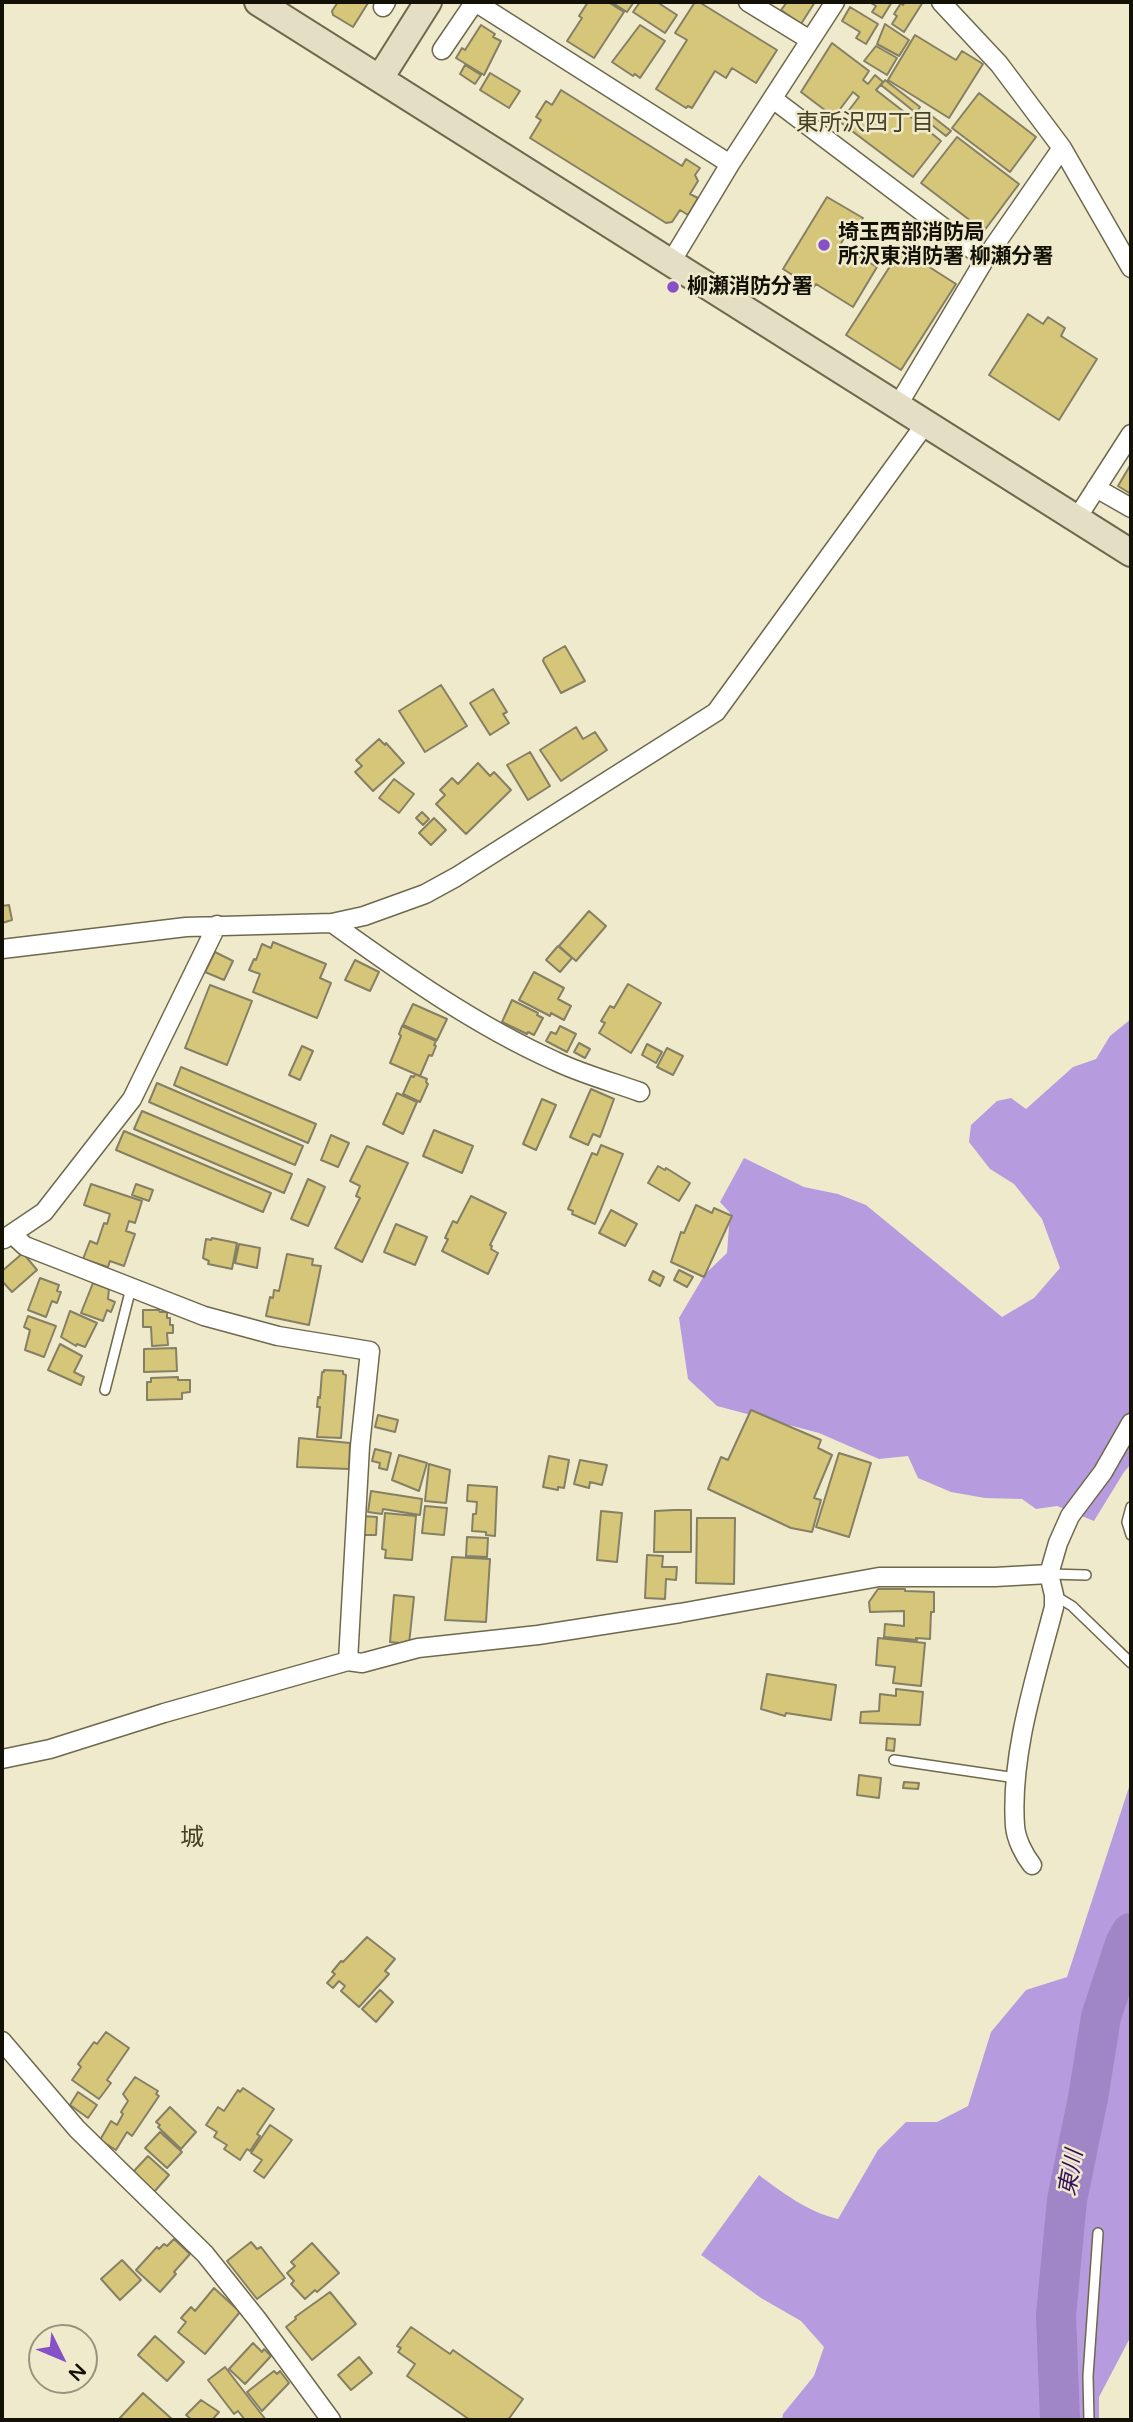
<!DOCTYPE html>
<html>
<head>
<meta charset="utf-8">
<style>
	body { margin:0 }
	#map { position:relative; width:1133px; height:2422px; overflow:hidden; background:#f0eacc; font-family:"Varela Round",sans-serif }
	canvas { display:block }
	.frame { position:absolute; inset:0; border:4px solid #131106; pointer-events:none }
	.north { position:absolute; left:28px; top:2324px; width:70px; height:70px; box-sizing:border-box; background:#f0eacc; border:2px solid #98937d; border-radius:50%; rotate:133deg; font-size:19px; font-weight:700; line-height:28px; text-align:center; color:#131106 }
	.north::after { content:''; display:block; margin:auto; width:24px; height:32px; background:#8650c7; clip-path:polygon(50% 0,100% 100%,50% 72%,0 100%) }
</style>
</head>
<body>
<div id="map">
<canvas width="1133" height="2422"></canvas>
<div class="frame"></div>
<div class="north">N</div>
</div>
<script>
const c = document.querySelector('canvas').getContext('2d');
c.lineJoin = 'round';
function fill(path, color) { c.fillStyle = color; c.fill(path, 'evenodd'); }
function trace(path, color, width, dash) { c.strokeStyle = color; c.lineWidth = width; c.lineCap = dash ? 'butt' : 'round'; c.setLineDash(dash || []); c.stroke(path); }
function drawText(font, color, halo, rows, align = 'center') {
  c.font = font + ' "Varela Round","Noto Sans JP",sans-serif'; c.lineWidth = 5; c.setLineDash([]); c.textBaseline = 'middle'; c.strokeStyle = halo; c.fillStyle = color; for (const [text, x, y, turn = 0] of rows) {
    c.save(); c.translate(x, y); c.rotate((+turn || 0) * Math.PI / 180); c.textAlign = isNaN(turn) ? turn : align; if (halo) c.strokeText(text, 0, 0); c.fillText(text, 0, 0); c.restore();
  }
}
const forest = new Path2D(`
	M1131,1019V1464L1124,1472L1094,1521L1057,1506L1036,1509L1022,1499L985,1498L951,1492L918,1478L908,1456L879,1459L819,1433L717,1406L688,1379L679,1318L705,1274L727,1253L730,1213L720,1202L744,1158L804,1187L838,1194L866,1205L1002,1317L1034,1298L1060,1268L1042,1219L1014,1184L990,1169L969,1142L971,1125L997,1101L1011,1098L1026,1109L1073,1067L1096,1059L1110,1036Z
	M1131,1781V2336L1099,2397V2420H782L783,2414L814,2376L824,2347L801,2321L761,2298L701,2255L759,2175C783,2193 808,2212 838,2219L878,2150L906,2122H937L968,2106L991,2032L1026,1990L1067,1977Z`);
const river = new Path2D(`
	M1060,2420L1056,2315L1067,2200L1088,2098L1101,2017L1125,1944L1131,1933`);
const building = new Path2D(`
	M338,2H366L368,3L353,27L333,15L332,11Z
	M588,2H608L624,12L594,58L567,41L582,18L579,16Z
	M611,2H634L627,12Z
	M640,2H657L677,15L665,33L633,12Z
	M695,2H699L777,50L756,83L732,68L726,78L715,71L692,108L688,106L686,108L656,89L687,40L675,33Z
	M787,2H815L801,24L781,10Z
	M869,2H892L882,18L872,12L876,6Z
	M905,2H923L904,32L892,24L897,16L894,14L901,3L903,5Z
	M850,7L878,24L866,44L856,38L860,32L842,21Z
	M885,24L909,40L899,56L877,44Z
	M481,25L495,34L493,37L501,41L484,75L456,58L462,48L465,50Z
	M640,25L665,41L640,78L635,74L633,76L612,62Z
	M915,35L956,60L962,51L983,64L949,118L888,80Z
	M832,43L869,71L863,80L868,84L875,75L883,82L876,90L912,118L918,110L925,115L919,123L941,141L913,177L840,122L859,97L853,92L834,117L801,92Z
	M876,46L897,58L887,75L864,61Z
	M465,65L481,75L475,84L460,74Z
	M490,73L520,91L509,108L480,90Z
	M885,80L920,107L916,113L881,85Z
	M561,90L682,166L686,159L700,168L695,175L698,181L690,194L698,198L688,215L680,210L672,222L666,223L530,138L541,120L536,117L546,101L552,105Z
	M979,93L1036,137L1010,172L952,128Z
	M928,113L951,131L946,136L923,118Z
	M957,137L1019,184L984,231L921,183Z
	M827,197L863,218L857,228L852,225L840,245L877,267L853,307L816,284L813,288L783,269Z
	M901,249L956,284L901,370L846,335Z
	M1028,314L1043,324L1048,317L1065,328L1061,336L1097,359L1059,420L989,375Z
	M1131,464V494L1118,486Z
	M565,646L585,681L561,693L543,661L544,658Z
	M441,685L467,726L425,752L399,711Z
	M493,689L507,712L503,714L509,723L490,735L470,703Z
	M576,727L583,739L595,732L607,750L561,781L540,750Z
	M379,739L385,745L386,743L404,763L373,791L355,772L362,766L356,760Z
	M530,752L550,786L528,800L507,765Z
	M478,763L490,776L494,772L511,790L466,834L436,804L445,795L440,790L452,778L458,784Z
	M394,779L414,794L399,813L379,798Z
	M422,812L429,819L423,825L416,818Z
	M434,818L446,830L431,845L419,833Z
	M9,905L12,920L2,923V906Z
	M589,911L606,926L576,961L559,946Z
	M273,942L326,964L320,978L331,983L317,1018L253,992L260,974L249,970L254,959L256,960L262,944L271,948Z
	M558,946L572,958L560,972L546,960Z
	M215,952L233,961L224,980L205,972Z
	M355,960L379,972L370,991L345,980Z
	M534,972L564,988L558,999L571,1006L564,1020L551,1013L550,1016L519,1000Z
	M628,984L661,1003L631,1053L599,1033L605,1023L601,1021L610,1006L614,1008Z
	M210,985L252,1001L227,1065L185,1048Z
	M512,1000L538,1013L537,1015L543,1018L534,1035L528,1032L527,1034L502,1022Z
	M413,1004L447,1019L437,1040L403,1025Z
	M402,1026L436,1041L434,1045L436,1046L432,1056L429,1055L420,1076L390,1063L401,1036L399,1034Z
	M560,1026L576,1034L567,1052L546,1041L551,1032L556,1034Z
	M579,1043L590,1049L585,1058L574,1052Z
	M647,1044L662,1052L656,1063L642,1055Z
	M302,1046L313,1051L300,1080L289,1075Z
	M667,1048L683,1056L673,1075L657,1067Z
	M181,1067L316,1124L308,1143L174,1085Z
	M415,1074L427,1079L426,1082L428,1084L420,1102L403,1094L411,1076L414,1077Z
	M157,1083L303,1146L295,1165L149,1102Z
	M591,1089L614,1099L600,1137L593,1134L588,1145L570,1137Z
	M397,1093L417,1102L403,1134L383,1124Z
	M542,1099L556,1105L536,1150L523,1144Z
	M142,1111L292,1174L284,1193L134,1129Z
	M434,1130L473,1146L462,1173L423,1156Z
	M124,1131L271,1193L263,1212L116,1150Z
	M331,1135L349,1143L338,1167L321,1160Z
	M601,1145L623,1154L595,1224L572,1214L573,1211L568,1209L592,1153L597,1155Z
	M367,1146L408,1163L362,1262L335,1248L360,1198L356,1196L360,1186L350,1181Z
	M658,1166L665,1170L666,1168L690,1183L679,1201L648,1183Z
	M308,1179L325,1187L308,1226L291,1219Z
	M91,1184L142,1201L135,1223L129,1221L126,1231L135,1234L124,1266L110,1261L108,1267L83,1259L90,1241L97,1244L104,1223L107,1224L110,1214L84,1205Z
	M136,1184L153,1190L149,1201L132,1195Z
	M471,1196L506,1213L490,1245L492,1246L491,1249L498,1253L488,1274L442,1251L448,1239L445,1238L453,1221L457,1223Z
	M696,1205L712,1213L714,1208L732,1216L704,1277L671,1262L681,1232L684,1233Z
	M611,1210L637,1224L625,1246L599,1233Z
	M396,1224L427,1237L415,1265L384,1252Z
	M212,1238L237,1243L232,1269L208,1264L209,1261L203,1258L206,1239L211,1240Z
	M239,1244L260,1248L257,1268L235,1263Z
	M23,1253L37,1270L12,1292L2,1281V1271Z
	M287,1254L313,1259L312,1265L321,1266L309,1325L266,1316L270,1297L273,1298L274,1290L279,1291Z
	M679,1270L693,1277L687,1287L674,1280Z
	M653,1271L664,1277L660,1286L649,1280Z
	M40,1278L59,1285L57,1291L61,1292L57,1303L52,1301L46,1317L28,1310Z
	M93,1283L109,1289L108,1299L115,1302L111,1312L107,1310L103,1321L81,1313Z
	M143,1310H159L160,1312H167V1318H170V1325H173V1333H167L168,1345L152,1346L151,1327H143Z
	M70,1311L97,1323L85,1347L77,1344L76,1346L61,1337Z
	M28,1316L56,1326L44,1357L25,1350L30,1330L24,1327Z
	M60,1344L82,1356L74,1372L84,1377L81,1385L48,1370Z
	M176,1348L177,1371L144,1372V1349Z
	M324,1370L343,1371V1374L346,1375L341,1438L317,1437L320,1407H317L318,1397L320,1398L322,1372H324Z
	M178,1377V1380H190V1392L182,1393V1399L147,1400V1382H151V1378Z
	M751,1410L821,1440L818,1448L832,1455L814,1498L821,1500L812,1532L791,1528L708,1489L721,1457L728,1460Z
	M378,1415L398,1420L395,1432L375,1427Z
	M299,1438L350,1443L349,1469L297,1467Z
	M375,1449L391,1453L387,1470L379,1468L380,1463L372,1461Z
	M839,1453L871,1463L849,1537L816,1527Z
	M399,1455L427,1463L419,1491L392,1480Z
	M549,1456L569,1460L564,1488L558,1487V1490L543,1487Z
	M580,1460L607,1465L602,1485L590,1482L589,1488L574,1484Z
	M429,1464L450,1470L446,1503L425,1501Z
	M468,1485L497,1487L495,1536L486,1535V1532L472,1531L473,1514H476L477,1502L467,1501Z
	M371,1491L422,1499L420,1515L383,1509L382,1514L368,1512Z
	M425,1506L447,1508L444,1535L422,1533Z
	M674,1510H691V1552H654L655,1511Z
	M601,1511L622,1513L617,1562L597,1560Z
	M385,1513L416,1516L412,1560L385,1558L386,1550L382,1549Z
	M362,1516L377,1517L376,1535H361Z
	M697,1518H735L734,1584L696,1583Z
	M467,1537L488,1538L487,1557L466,1556Z
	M647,1555L663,1556L662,1567H677L676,1580L666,1579L665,1599L645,1598Z
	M452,1557L490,1559L486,1622L445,1620Z
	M878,1589H905V1591L934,1592V1612H931L930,1639L916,1638L917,1640L884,1637L885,1624L904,1626V1611L870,1612L869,1602Z
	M394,1595L414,1597L409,1644L390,1642Z
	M878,1638L925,1643L921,1686L893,1683L895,1667L876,1665Z
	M767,1674L836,1685L831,1720L786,1713L785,1716L761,1709Z
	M896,1689L923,1692L920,1725L860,1723L861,1712L879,1711L880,1694L896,1696Z
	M887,1738L895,1739L894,1751L886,1750Z
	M859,1775L881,1778L879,1798L857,1795Z
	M904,1782L919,1783L918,1789L903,1788Z
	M367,1937L395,1959L385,1971L389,1974L359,2007L341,1991L345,1986L339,1981L333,1988L327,1983L335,1974L332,1972L341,1961L343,1962Z
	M380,1990L393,2002L376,2022L362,2009Z
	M106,2032L129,2048L107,2080L111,2083L99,2099L72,2080L81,2067L78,2064L94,2042L97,2044Z
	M135,2077L158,2091L156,2094L159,2096L132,2136L127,2132L116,2150L100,2140L111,2121L117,2125L123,2114L121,2112L128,2101L123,2094Z
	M243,2088L274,2109L257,2134L260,2136L250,2151L247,2149L240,2160L224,2149L227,2145L214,2137L217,2132L206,2125L218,2107L224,2111L238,2090L240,2092Z
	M78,2092L97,2105L88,2118L70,2105Z
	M170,2107L196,2132L181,2149L158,2127L160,2125L156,2122Z
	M270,2125L292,2140L264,2178L254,2171L262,2160L251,2153Z
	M160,2132L182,2152L167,2168L145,2148Z
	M148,2156L169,2175L154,2192L133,2172Z
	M174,2239L190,2254L174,2272L176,2274L160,2292L136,2270L157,2247L159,2249L164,2244L167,2246Z
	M251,2242L257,2249L261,2247L285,2278L257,2299L227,2261Z
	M312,2243L339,2273L317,2292L315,2290L305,2299L291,2284L294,2281L287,2273L295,2266L291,2262Z
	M122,2260L141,2280L120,2300L101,2279Z
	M214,2288L240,2312L205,2354L178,2332L186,2322L181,2318L191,2307L195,2311Z
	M330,2292L356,2324L312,2360L286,2327L296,2319L295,2317Z
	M411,2327L450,2354L453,2350L523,2399L508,2420H470L407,2376L415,2364L398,2352L401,2348L397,2346Z
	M155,2336L184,2362L167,2381L138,2355Z
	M253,2343L262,2352L264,2349L271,2356L245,2384L229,2369Z
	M359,2357L372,2373L351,2390L338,2375Z
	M225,2367L266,2420H245L238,2411L234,2414L208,2380Z
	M274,2371L277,2374L280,2371L289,2383L262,2411L247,2392Z
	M143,2393L173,2420H118Z
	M201,2400L219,2412L212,2420H192L186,2415Z`);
const lane = new Path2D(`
	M105,1390L131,1288
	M1131,1507L1127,1522L1131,1535
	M1049,1574L1086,1575
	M1054,1595L1072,1606L1131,1663
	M894,1760L1016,1778
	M1089,2420L1088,2376L1098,2233`);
const street = new Path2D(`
	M475,2L730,164
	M748,2L810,40
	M941,2L999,64L1062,148L1131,268
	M383,7L386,2
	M442,50L474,3
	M773,99L985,259
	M671,262L730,164L835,2
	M898,405L985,259L1062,148
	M1096,488L1131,508
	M1077,518L1131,434
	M332,923C403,974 475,1025 555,1061C582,1074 612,1082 640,1092
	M2,949L186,927L332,923L364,916L425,894L456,877L716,712L926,423
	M12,1234L25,1246L204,1316L278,1336L370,1351L360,1446L348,1661
	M4,1239L44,1212L132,1099L217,925
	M2,1759L50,1749L164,1713L348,1661L362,1663L418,1648L538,1635L680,1613L879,1577H995L1049,1574L1058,1543L1070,1516L1103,1472L1131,1423
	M1032,1865C1024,1855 1016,1839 1015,1826C1010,1754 1036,1676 1054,1607V1595L1049,1574
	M2,2041L77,2129L205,2254L257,2319L331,2420`);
const secondary = new Path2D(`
	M258,2L1131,553
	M380,78L428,2`);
const markers = [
	[824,245,7,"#8650c7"],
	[673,287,7,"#8650c7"]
];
const poiNames = [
	["埼玉西部消防局",838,233],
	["所沢東消防署 柳瀬分署",838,257],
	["柳瀬消防分署",687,287]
];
const neighbourhoodNames = [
	["東所沢四丁目",865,124]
];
const waterNames = [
	["東川",1072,2173,-80]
];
const quarterNames = [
	["城",192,1839]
];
fill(forest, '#b69cde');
trace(river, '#a086c7', 40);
fill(building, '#d5c67a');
trace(building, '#857f64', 2);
trace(lane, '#6e684d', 12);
trace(street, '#6e684d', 21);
trace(secondary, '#6e684d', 30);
trace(lane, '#fff', 9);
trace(street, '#fff', 18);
trace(secondary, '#e4dfc4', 26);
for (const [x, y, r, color] of markers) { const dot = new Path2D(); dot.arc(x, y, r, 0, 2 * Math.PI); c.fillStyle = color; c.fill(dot); trace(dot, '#f0eacc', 2.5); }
drawText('bold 21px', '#131106', '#f0eacc', poiNames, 'left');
drawText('23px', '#454026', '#f0eacc', neighbourhoodNames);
drawText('italic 23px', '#37105d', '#f0eacc', waterNames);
drawText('24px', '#454026', '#f0eacc', quarterNames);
</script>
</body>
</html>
